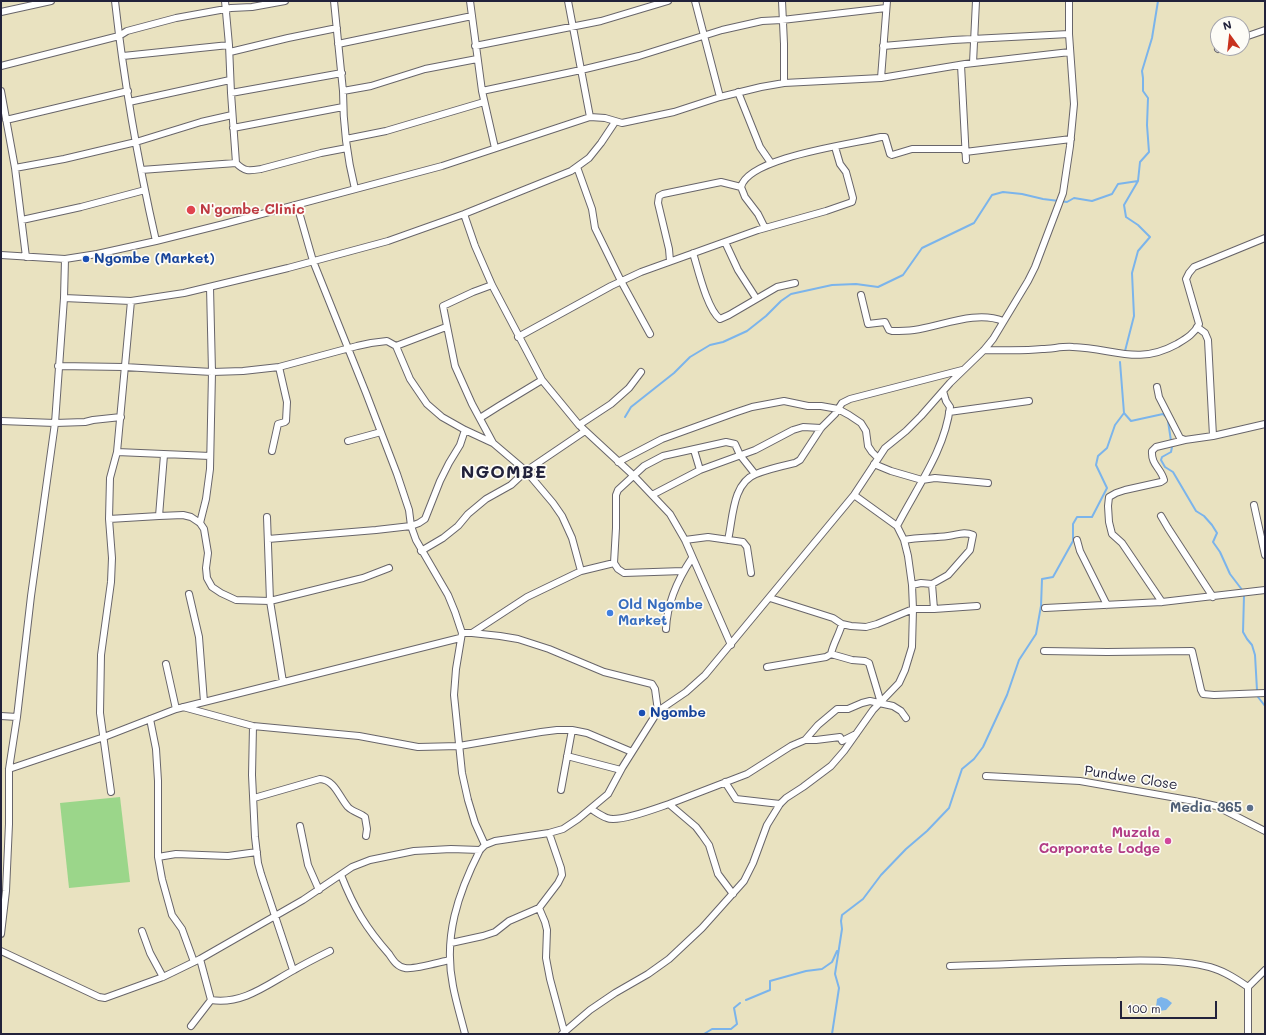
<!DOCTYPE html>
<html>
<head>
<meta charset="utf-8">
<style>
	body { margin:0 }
	#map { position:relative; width:1266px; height:1035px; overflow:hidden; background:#e9e2c0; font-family:Mali,sans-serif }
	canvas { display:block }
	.frame { position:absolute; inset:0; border:2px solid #22223b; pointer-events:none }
	.north { position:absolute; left:1210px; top:16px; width:40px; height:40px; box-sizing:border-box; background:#fdfcf7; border:1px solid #a5a5ac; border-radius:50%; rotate:345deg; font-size:11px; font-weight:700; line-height:16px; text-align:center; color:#22223b }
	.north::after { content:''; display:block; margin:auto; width:14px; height:18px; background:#c8321e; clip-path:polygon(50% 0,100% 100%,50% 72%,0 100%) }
	.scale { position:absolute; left:1120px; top:1001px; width:97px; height:18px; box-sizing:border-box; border:2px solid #22223b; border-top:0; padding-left:5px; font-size:12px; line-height:14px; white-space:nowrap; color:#22223b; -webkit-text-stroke:3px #fdfcf7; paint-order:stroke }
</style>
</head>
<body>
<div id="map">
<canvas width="1266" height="1035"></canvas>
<div class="frame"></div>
<div class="north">N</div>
<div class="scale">100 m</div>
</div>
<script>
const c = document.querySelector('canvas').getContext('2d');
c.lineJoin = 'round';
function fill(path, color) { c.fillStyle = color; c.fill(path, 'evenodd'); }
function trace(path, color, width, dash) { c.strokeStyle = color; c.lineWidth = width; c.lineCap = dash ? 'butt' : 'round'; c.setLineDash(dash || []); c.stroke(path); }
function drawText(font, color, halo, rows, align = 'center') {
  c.font = font + ' Mali,sans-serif'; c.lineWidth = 3.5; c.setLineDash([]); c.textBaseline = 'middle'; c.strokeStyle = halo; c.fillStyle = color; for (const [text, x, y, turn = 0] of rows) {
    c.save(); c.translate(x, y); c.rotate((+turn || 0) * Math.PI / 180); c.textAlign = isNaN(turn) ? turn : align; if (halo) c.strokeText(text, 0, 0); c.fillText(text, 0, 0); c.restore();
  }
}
const green = new Path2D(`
	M120,797L130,882L69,888L60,803Z`);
const water = new Path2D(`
	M1161,997L1167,999L1172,1003L1166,1010L1159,1011L1156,1007L1157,999Z`);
const stream = new Path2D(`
	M1125,351L1134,316L1132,273L1138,251L1150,237L1138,225L1126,217L1124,205L1138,181L1140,162L1149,152L1147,125L1148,98L1143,91V78L1142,71L1152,38L1158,1
	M1124,413L1131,421L1163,414L1166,417
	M625,417L631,407L674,373L690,357L710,345L723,342L747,331L766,316L781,301L791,294L832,285L856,284L878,287L903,275L922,248L974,223L992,195L1003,192L1022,194L1043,199L1067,202L1074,198L1092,201L1112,194L1118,184L1138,181
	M1168,421L1171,441
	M1172,447L1171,452L1162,457L1161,460L1165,467L1173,472L1196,511L1204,516L1212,525L1217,533L1213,542L1220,552L1230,574L1243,591
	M1244,596L1243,632L1247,639L1252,645L1255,655L1257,690
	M1258,697L1265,706
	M746,1000L770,990V981L806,971L822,969L832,962L837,951
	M704,1034L712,1029H731L737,1024L734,1008L740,1003
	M832,1034L839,988L835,974L842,929L841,921L842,915L863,899L881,875L906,849L927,831L949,808L962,769L974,759L983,747L1007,695L1019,660L1036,634L1041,606L1042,579L1053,577L1073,541V524L1077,517H1092L1107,488L1096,465L1098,456L1107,448L1115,425L1124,413L1120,362`);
const street = new Path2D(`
	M115,1C124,82 138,162 156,241
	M225,1L229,45
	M334,1L343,91C343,124 347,157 355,189
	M470,1L482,91L495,148
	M568,1L590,117
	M695,1L720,97
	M782,1L784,44V83
	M1,12L51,1
	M1242,38L1265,30
	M338,44L472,16
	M475,46L601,21L668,1
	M883,46L953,40L1069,34
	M1218,49L1219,48
	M230,52L288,38L337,28
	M123,56L229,45L231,93L236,163C245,172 249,171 261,169L321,153L347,148
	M973,63L976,1
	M961,65L966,160
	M1,66L119,36L127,31L176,18L231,8L252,7L285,1
	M881,78L887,1
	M1,91L15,168L26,257
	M343,91L371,86L425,69L477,59
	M482,91L581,70L639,56L722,30L762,21L782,20L886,8
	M738,92L760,147L771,163
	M231,93L342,73
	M129,102L230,80
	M6,120L128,91
	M233,128L343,107
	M346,139L386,131L484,102
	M965,152L1071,139
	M577,167L592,209L595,228L621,281L650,334
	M15,168L64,159L136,142L201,122L232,115
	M141,170L236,163
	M297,205L313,261L366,393L397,474L409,510L411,526L416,540L448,595L455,612L462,633L456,669L454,695L462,773L468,800L475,823L485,845
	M464,214L475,246L492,285L542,380L579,425L633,475L670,514L685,540L731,645
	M22,220L81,207L145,190
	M765,228L758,214L745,197L741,187C748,157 853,144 881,137H885L890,154L892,155L912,149H964
	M725,242L738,270L756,298
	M693,253C698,269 707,309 720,319L729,315L777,287L795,283
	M1,255L65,259L97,254L156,241L224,224L442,166L590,117L605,118L622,123L674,112L720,97L761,87L784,83L881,78L965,64L1070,52
	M670,261L669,249L658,203L659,196L663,194L721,182L741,187
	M861,295L868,324L885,322L889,330L892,331C899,331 906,331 914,330C942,326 976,310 1003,321
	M64,298L131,301L184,293L288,268L388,241L464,214L571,171L589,158L601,143L615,122
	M1197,327L1205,333L1208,340L1213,436
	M518,337L611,286L641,272L758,230L826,211L852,202L853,198L846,172L840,164L835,147
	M396,346L446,327
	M984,350C1004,350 1023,351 1042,349C1052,349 1063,346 1073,347C1113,348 1137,366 1177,344C1187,338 1194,334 1199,324L1186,279L1189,273L1194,267L1265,238
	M58,366L124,367L212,372L243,371L279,367L357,346L371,343L387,341L396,346L410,379L427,404L442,417L465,430L493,443
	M1157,387L1159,397L1178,434L1180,438L1185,440L1213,436L1265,424
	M949,412L1029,401
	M480,418L499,406L542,380
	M1,421L55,423L85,422L93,420L121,417
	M579,425L611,404L629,388L641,372
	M348,441L381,432
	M694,450L700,470
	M272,451L278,424L285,422L286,421L287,402L279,367
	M117,452L210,456
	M618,462L662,439L734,413L752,407L784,401L808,406H821L838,409L849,415L861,423L866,431L868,446L872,452L878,458
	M874,464L891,471L922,480L935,478L988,483
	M652,495L700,470L755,450L793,430L803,427L821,428
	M1254,505L1265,555
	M159,516L183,515L191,517L200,523L204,529L208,553L206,568L207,578L212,587L221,593L236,600L270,601L363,578L389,568
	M1161,516L1168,528L1213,597
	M267,517L270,601L283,682
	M109,519L159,516L164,455
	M200,523L206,499L210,469L212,372L210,287
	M897,526C917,487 945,450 950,407L946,401L943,391
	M268,539L376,530L411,526L419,523L425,519L440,481L449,463L460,445L465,430
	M685,540L708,537L743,542L747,547L751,573
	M728,540C733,519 732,483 756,474C768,469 782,466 795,463L800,460L821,428L835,414L842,403L850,399L962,370
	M904,540C919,537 933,538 948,536C957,535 964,531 973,535L970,550L948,575L932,584L921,583L912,585
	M1077,540L1080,551L1107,605
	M421,551L443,538L458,526L468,514L486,499L511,485L526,471L585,431
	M614,563L616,528V495L618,490L644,466L663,456L726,442L735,444L740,455L755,474
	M581,571L614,563L618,569L624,573L683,571
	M932,584L934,609
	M189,594L199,637L204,702
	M770,598L833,618L842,624L851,626L866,627L877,624L913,609H934L977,606
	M1162,602L1122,543L1112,534L1109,522L1108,506L1109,497L1116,493L1125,490L1161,482L1164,480C1161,468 1151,465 1152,451L1156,447L1185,440
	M1045,608L1162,602L1265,590
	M666,629C667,603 678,579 692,558
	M462,633H472L527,597L581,571L572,538L562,516L553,503L526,471L493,443L472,404L455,366L443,306L473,292L492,285
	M472,633L500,636L518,639L549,649L604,672L652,684L655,689L658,711
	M1044,651L1107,652L1192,651L1201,690L1203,694L1214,695L1265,693
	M831,654L852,660L865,661L869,663L881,703
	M166,664L176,709
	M767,667L826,657L831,654C833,644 839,635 842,624
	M183,707L253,726L359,736L418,747L459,746L541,732L557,730H572L587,733L632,752
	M1,716L17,717
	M150,719L156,749L158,781V857L162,879L172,915L182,929L194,962
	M253,726L252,775L255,837L258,863L261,874L293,970
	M805,740H816L840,737L842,741L856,734
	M567,756L621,770
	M9,769L104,737L176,709L460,638
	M986,776L1080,781L1194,801L1216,806L1265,831
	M725,782L736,799L780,804
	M561,790L572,730
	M111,792L100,713L101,655L111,582L112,558L109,519L110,478L117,452L131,301
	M254,798L320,779C335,780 339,797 348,807C353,812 360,813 365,817L367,829L366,836
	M669,804L747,774L791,746L805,740L818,725L837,709H848L862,703L870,701L893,706L901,711L906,718
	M591,809C596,812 601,816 607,818C618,823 657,808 669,804L696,827L702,835L709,845L718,874L733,894
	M300,826L308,865L319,890
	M158,857L176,854L228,856L257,852
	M341,875C354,908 366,928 389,954C393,960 397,967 405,968C414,970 440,962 450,960
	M539,908L545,922L547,930L546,958L550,979L564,1031
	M142,931L150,953L163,977
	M1,934L6,891L9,824V769L17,717L31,596L55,423L64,298L65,259
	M451,943L483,936L495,932L509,921L539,908L558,883L562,875L561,868L549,833
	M1,951L99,997L105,998L163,977L200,959L303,900L352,867L370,860L414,851L451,849L480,850
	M950,966C1006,965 1061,961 1117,961C1146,960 1177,960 1205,966C1221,969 1235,978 1248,987
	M1248,987L1265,970
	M211,1000C243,1005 268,984 294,970C306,963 318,957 330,951
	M191,1026L211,1000L200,959
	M465,1034C461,1018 456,1002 453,986C443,937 458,893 480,850L485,845L495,841L549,833L563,829L578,819L608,794L622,768L658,711L686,692L705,675L854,495L885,448L906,431L921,416L950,383L984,350L993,339L1028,281L1035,267L1063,193L1070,146L1074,104L1069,34V1
	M562,1034L590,1010L615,993L648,974L669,959L702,928L744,881L753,863L767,825L780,804L786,798L803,787L831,766L844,751L873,710L899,683L905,670L912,647L913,609L912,585L908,556L904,540L897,526L854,495
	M1248,1034V987`);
const markers = [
	[191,210,5,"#e0444e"],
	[86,259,4,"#1a4fb4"],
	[610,613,4,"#3f7fe0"],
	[642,713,4,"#1a4fb4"],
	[1250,808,4,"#5c6f8a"],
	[1168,841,4,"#d1479c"]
];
const healthNames = [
	["N'gombe Clinic",200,210]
];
const transitNames = [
	["Ngombe (Market)",94,259],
	["Ngombe",650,713]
];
const shopNames = [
	["Old Ngombe",618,605],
	["Market",618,621]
];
const streetNames = [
	["Pundwe Close",1131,778,9]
];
const serviceNames = [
	["Media 365",1242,808]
];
const hotelNames = [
	["Muzala",1160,833],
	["Corporate Lodge",1160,849]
];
const districtNames = [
	["NGOMBE",504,472]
];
fill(green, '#9bd68a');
fill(water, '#7bb4eb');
trace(stream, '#7bb4eb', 2);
trace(street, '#68656a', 8);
trace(street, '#fff', 6);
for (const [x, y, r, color] of markers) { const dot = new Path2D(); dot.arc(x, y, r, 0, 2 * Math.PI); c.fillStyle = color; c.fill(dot); trace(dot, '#fdfcf7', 1.5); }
drawText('bold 14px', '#be3a42', '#fdfcf7', healthNames, 'left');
drawText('bold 14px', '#164399', '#fdfcf7', transitNames, 'left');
drawText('bold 14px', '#366cbe', '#fdfcf7', shopNames, 'left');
drawText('14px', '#22223b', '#fdfcf7', streetNames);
drawText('bold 14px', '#4e5e75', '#fdfcf7', serviceNames, 'right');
drawText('bold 14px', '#b23c85', '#fdfcf7', hotelNames, 'right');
c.letterSpacing = '1px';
drawText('bold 18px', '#22223b', '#fdfcf7', districtNames);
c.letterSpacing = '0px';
</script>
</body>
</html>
